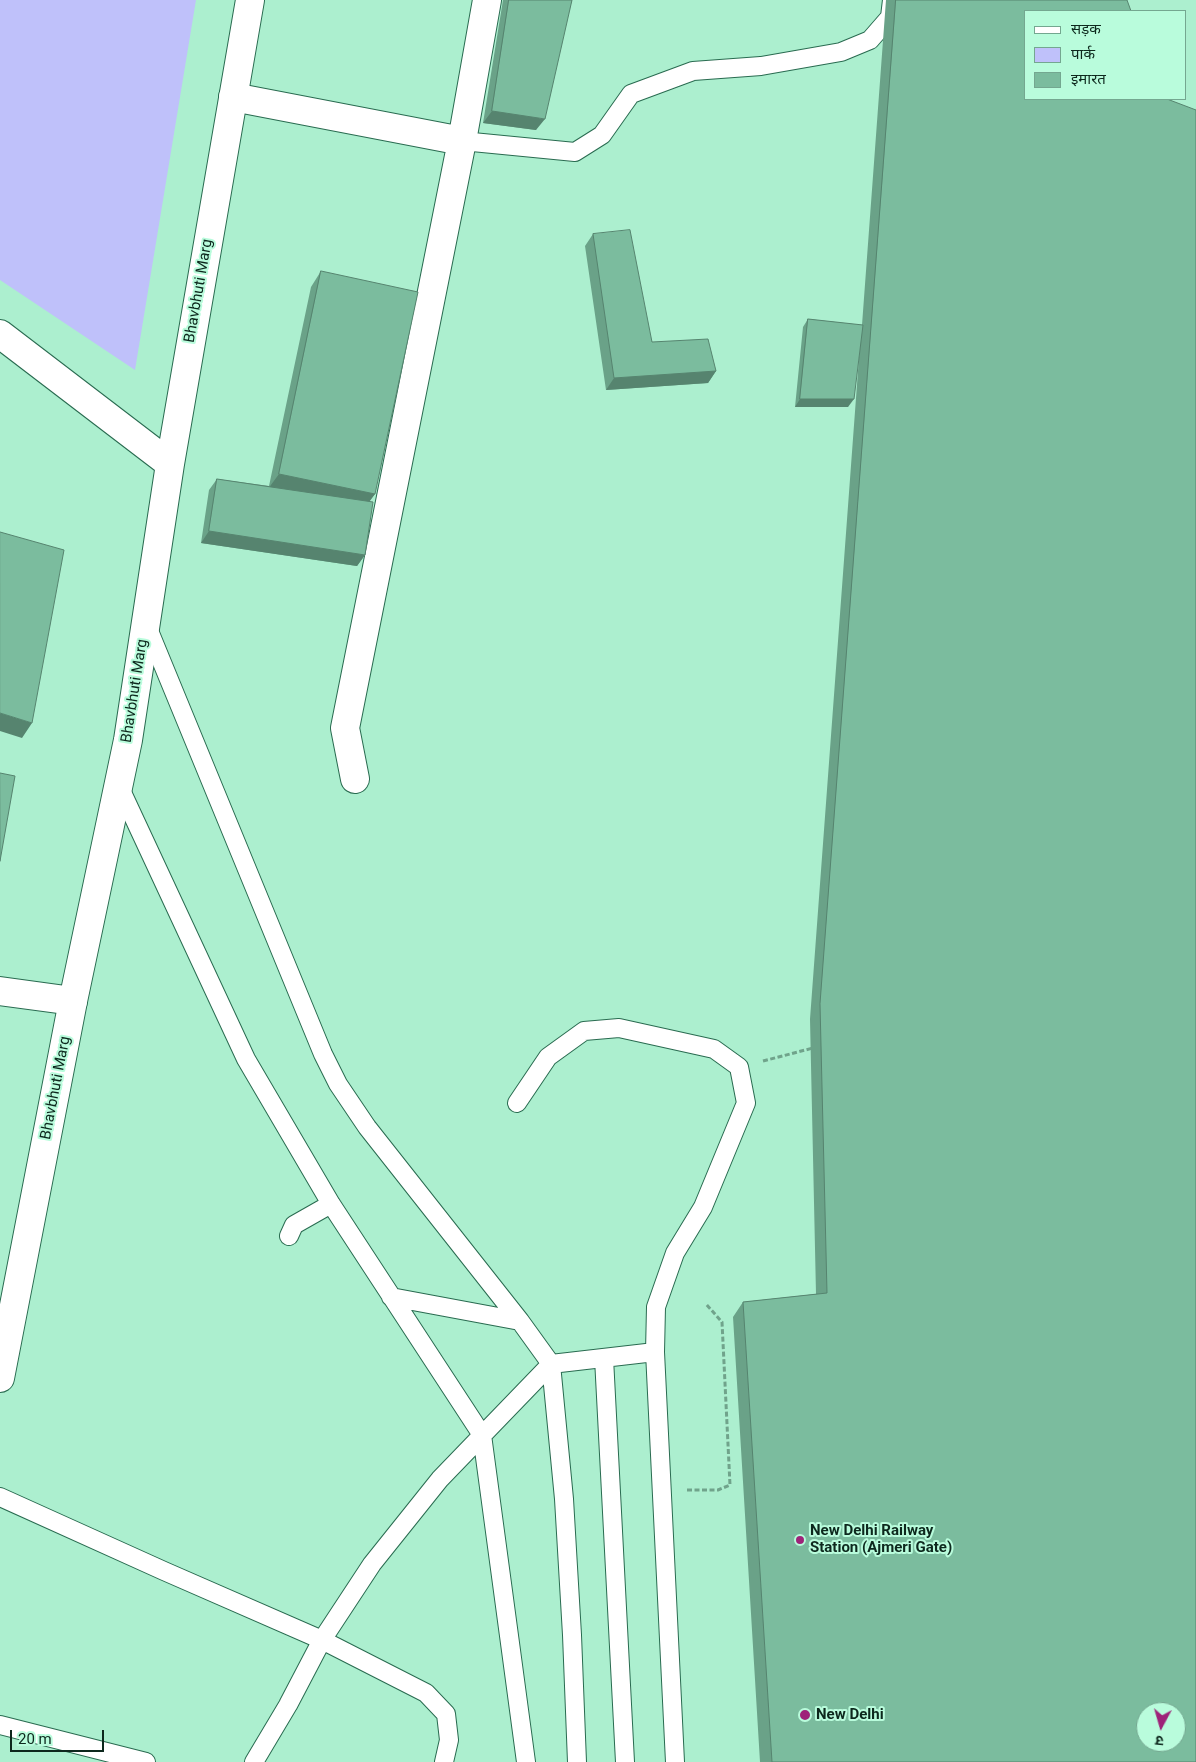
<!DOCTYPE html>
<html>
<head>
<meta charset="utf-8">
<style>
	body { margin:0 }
	#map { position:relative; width:1196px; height:1762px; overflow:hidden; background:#acefcf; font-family:Roboto,"Noto Sans Devanagari",sans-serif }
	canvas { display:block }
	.legend { position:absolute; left:1024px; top:10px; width:162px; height:90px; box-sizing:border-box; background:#b9fcdc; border:1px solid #74a790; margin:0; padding:6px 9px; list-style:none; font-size:15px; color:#0d281d }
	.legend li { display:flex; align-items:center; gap:10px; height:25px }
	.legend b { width:25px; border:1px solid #74a790 }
	.north { position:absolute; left:1136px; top:1702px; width:50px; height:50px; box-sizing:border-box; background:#b9fcdc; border:1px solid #74a790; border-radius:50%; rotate:186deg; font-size:14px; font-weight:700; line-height:20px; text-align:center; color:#0d281d }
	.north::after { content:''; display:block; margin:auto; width:18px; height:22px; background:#9e2379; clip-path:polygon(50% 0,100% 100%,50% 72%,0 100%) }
	.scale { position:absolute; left:10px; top:1730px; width:94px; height:22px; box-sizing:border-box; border:2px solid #0d281d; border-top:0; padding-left:6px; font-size:15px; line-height:18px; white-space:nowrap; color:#0d281d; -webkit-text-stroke:4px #b9fcdc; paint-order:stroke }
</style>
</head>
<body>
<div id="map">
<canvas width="1196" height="1762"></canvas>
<ul class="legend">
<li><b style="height:6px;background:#fff"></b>सड़क</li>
<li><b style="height:14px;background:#bfc1fa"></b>पार्क</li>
<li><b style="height:14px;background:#7bbc9e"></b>इमारत</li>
</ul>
<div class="north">उ</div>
<div class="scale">20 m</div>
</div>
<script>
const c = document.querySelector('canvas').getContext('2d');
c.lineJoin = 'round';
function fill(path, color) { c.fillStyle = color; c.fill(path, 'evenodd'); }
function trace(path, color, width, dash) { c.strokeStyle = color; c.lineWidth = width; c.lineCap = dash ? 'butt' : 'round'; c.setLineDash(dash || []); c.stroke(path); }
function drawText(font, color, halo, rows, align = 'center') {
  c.font = font + ' Roboto,sans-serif'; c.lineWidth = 4; c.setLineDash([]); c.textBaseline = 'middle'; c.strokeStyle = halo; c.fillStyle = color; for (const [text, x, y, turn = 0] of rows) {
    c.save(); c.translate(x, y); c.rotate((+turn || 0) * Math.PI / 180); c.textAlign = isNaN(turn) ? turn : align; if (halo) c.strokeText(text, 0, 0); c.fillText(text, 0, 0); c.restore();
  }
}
const green = new Path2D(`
	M0,0H196L135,370L0,280Z`);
const path = new Path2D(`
	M763,1061L813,1048
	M687,1490H718L730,1485L722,1322L706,1304`);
const lane = new Path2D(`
	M462,141L575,152L602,135L631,94L693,71L761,66L841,52L870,40L890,17L892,0
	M147,626L323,1054L338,1084L367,1127L520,1321L551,1364L564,1499L572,1635L577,1762
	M119,786L246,1059L331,1204L482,1435L526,1762
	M517,1103L548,1057L584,1031L619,1028L714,1049L739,1067L746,1103L703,1207L675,1253L656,1307L655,1352
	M289,1236L294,1225L331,1204
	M391,1297L520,1321
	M604,1358L625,1762
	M0,1497L164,1571L322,1640L426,1693L446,1714L449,1740L444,1762
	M0,1725L146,1762
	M254,1762L288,1705L322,1640L372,1564L440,1479L551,1364L655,1352L675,1762`);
const street = new Path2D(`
	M233,97L462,141
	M355,779L345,728L462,141L487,0
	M0,991L73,1001`);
const secondary = new Path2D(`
	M0,334L170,464
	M0,1378L73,1001L128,740L170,464L250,0`);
const wall = new Path2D(`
	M503,0H572L536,130L483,123Z
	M886,0H1127L1196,1762H760L733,1317L743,1302L816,1294L810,1019L860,344L848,407H795L803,327L808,319L862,325Z
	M593,234L652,342L716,371L708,383L606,390L585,246Z
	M321,271L375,494L369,501L365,555L357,566L201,543L209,490L217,479L269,486L311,287Z`);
const shadedWall = new Path2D(`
	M492,111L545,119L536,130L483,123Z
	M716,371L708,383L606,390L614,378Z
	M800,399H854L848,407H795Z
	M279,474L375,494L364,509L268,489Z
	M209,531L365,555L357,566L201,543Z
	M0,713L32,723L22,738L0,731Z`);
const building = new Path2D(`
	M509,0H572L545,119L492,111Z
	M896,0H1127L1131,11H1025V99H1167L1196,110V1762H772L743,1302L827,1293L820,1004ZM1146,1712H1176V1742H1146Z
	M630,230L652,342L708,339L716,371L614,378L593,234Z
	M321,271L418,292L375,494L279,474Z
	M808,319L863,325L854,399H800Z
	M217,479L373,502L365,555L209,531Z
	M0,532L64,550L32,723L0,713Z
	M0,773L15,776L0,861Z`);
const markers = [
	[800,1540,5,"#9e2379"],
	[805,1715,6,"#9e2379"]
];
const streetNames = [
	["Bhavbhuti Marg",199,291,-80],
	["Bhavbhuti Marg",135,691,-81],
	["Bhavbhuti Marg",56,1088,-79]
];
const poiNames = [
	["New Delhi Railway",810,1531],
	["Station (Ajmeri Gate)",810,1548],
	["New Delhi",816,1715]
];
fill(green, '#bfc1fa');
trace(lane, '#296b50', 20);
trace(street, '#296b50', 30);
trace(secondary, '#296b50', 30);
trace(path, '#70a38b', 3, [5, 2.5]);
trace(lane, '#fff', 18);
trace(street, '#fff', 28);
trace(secondary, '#fff', 28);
fill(wall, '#6aa288');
fill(shadedWall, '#56846f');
fill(building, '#7bbc9e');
trace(building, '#56846f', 1);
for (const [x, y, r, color] of markers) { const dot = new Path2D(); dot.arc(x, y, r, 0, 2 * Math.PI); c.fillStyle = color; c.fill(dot); trace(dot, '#b9fcdc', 2); }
drawText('15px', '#0d281d', '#b9fcdc', streetNames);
drawText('bold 15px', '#0d281d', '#b9fcdc', poiNames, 'left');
</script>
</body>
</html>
